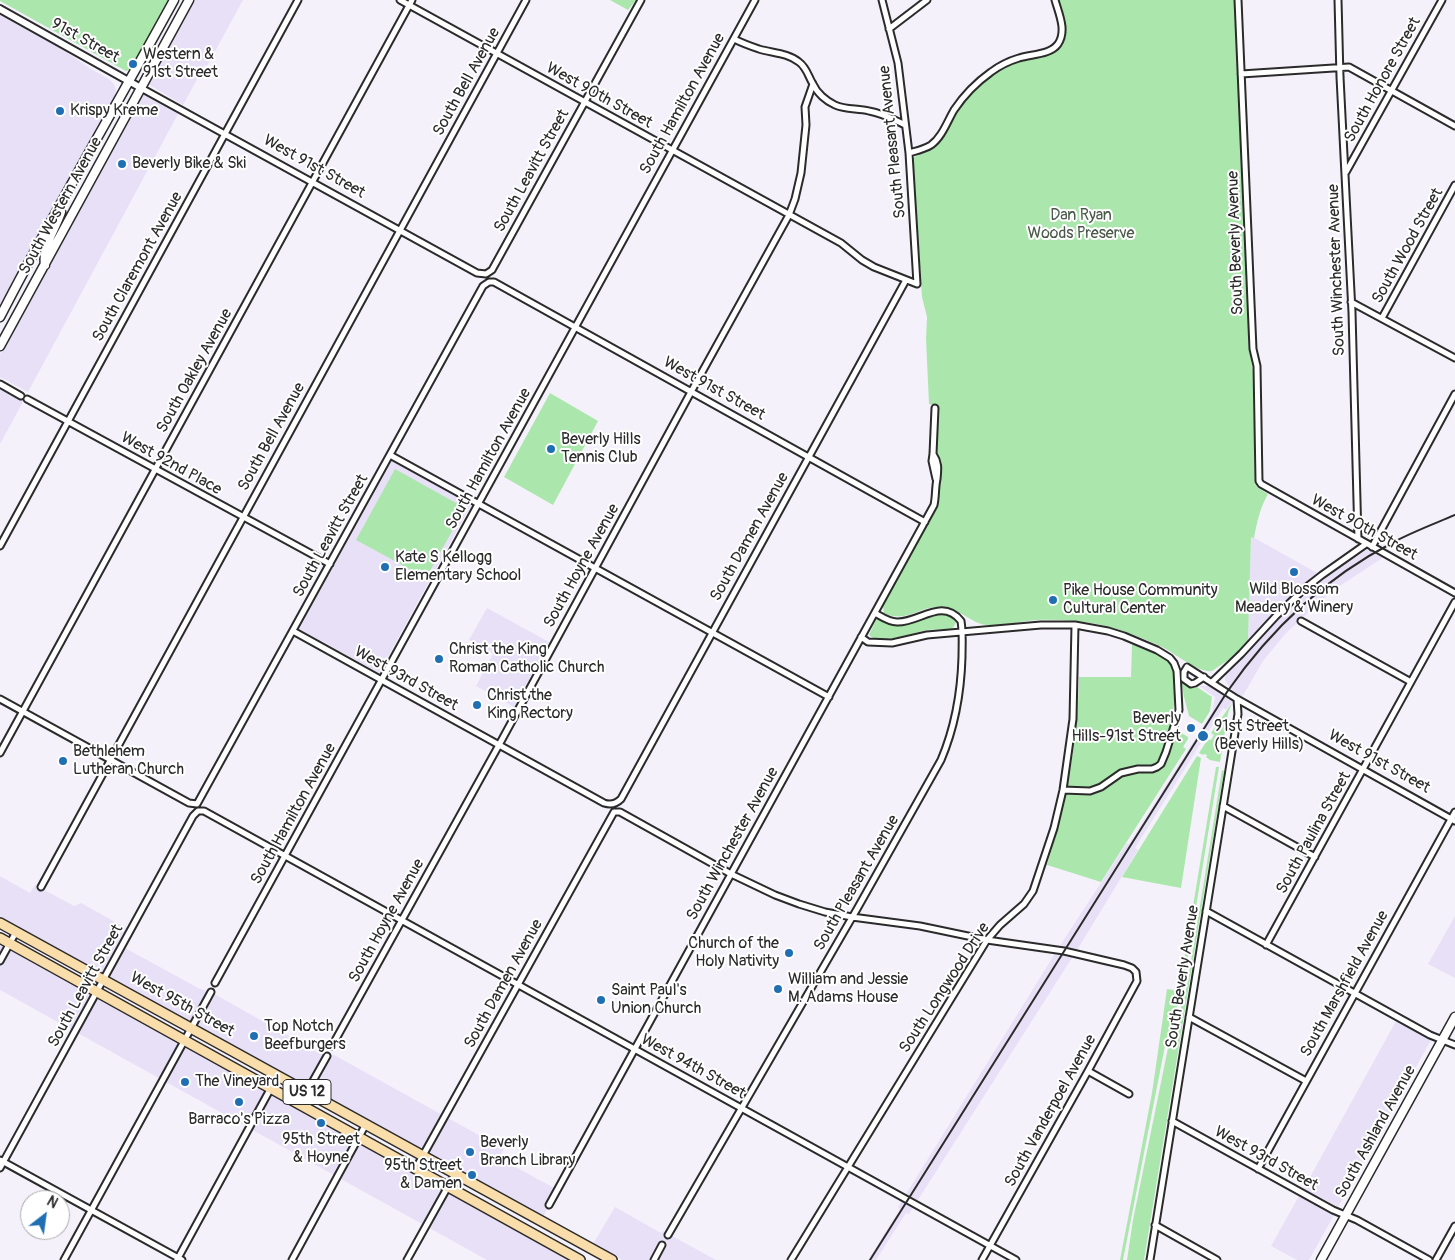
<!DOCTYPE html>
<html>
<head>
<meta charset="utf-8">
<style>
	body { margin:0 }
	#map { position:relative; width:1455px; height:1260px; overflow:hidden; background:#f5f1fb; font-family:Pangolin,sans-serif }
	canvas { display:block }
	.north { position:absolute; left:20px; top:1190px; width:50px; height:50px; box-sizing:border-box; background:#fff; border:1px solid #aaa; border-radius:50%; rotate:30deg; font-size:14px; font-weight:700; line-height:20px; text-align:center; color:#2b2b2b }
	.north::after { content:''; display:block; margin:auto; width:18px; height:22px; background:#1f6fb2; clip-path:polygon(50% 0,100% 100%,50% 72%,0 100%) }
</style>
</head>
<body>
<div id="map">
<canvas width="1455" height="1260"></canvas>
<div class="north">N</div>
</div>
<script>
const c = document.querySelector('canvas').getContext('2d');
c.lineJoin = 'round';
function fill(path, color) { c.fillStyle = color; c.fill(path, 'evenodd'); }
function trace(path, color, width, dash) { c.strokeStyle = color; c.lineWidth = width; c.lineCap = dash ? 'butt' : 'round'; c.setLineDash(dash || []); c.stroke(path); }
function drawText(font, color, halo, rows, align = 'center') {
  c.font = font + ' Pangolin,sans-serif'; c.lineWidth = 4; c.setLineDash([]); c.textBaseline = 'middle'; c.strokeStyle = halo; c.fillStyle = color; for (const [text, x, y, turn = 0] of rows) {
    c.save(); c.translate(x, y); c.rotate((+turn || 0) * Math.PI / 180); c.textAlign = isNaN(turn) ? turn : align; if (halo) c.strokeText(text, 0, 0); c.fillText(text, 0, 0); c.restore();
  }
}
const built = new Path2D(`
	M194,0H243L207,66L205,65L183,105L148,84Z
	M0,14L65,51L91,69L109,79L114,84L116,90L115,97L0,308Z
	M143,94L178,114L28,392L0,377V354Z
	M0,387L24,400L0,444Z
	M392,461L471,505L379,673L299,629Z
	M1251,536L1317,573L1275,611L1248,641Z
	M1368,549L1384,557L1332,591L1286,633L1263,661L1242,697L1231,689L1227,684L1225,679L1226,675L1271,627L1315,586L1331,573Z
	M487,608L549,642L514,707L476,686L493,654L469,640Z
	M1199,686H1209L1232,702L1226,710L1223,708L1135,848L1138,850L1077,950L909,1214L906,1213L876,1260H868L900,1209L898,1207L1059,947L1127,843L1129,844L1212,712L1215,697Z
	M0,876L30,893L35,885L74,906L81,903L126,928L102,973L0,916Z
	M1455,916V978L1428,964Z
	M0,943L575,1260H487L0,990Z
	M125,948L200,989L211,992L317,1052L327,1056L334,1055L504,1149L499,1158L558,1190L543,1217L109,976Z
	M1396,1021L1431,1040L1338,1207L1304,1188Z
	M1299,1196L1334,1215L1309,1260H1297L1271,1246Z
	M615,1207L661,1233L663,1231L716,1260H622L593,1244Z`);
const green = new Path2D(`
	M0,0H170L134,65L130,70L126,71L0,1Z
	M610,0H636L628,10Z
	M1058,0H1235L1249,348L1253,372L1255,483L1257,487L1268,494C1260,508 1257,522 1254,538L1251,537L1248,641L1234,656L1212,671C1198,673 1175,653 1162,647C1141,637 1120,629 1097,624C1078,621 1057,619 1037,620C1021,621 1004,626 988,625C972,625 960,607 939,607C920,606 910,621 888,615L884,613L883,606L936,508L938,500L941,470L935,449L938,407L929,404L926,339L927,317L922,297L913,160L914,157L934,148L940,142L964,101L977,88L993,75L1012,64L1056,51L1062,46L1065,39L1066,33Z
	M550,393L598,421L553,505L504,477Z
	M395,469L465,508L426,578L356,540Z
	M936,614H942L953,618L956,623L952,629C944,630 936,629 928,630C914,632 880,646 869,635L876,620L878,619C882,620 885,623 889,624C905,628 921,618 936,614Z
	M1132,644C1144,649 1162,653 1171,664C1181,675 1173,712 1170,726L1188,737V739L1183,747L1186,749L1101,882L1047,865C1066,803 1078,742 1079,677H1131Z
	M1181,678C1184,686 1188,689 1197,687L1212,697L1210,711L1202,724L1189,716L1184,697Z
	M1232,703L1228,713L1220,762L1210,760L1206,757L1207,755L1204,754L1203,755L1199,753L1208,739L1211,740L1214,735L1211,733Z
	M1197,756L1201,758L1181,888L1122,877Z
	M1216,767H1219L1182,992L1165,1046L1123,1260H1120L1152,1093L1167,989L1179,991Z
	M1222,770L1224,771L1144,1260H1127L1133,1220L1169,1043L1180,1011L1187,986Z`);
const minor = new Path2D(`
	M400,0L841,243L862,260L874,267L917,284L909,153L898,63L882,0
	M1238,0L1253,349L1257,366L1259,481L1261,484L1455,593
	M1338,0L1340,77L1352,312L1358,539
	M889,29L927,0
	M734,39C742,43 750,46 759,49C772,53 788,53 799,62C807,68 808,76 813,84C817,93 826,101 835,105C846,110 858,108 869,111C882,113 893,119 905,125
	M1241,74L1349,67L1455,126
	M141,88L477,273L486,274L492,270L641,0
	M909,153C916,151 925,149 931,145C942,137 947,122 954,110C964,95 977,82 991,72C999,66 1009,61 1019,58C1031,54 1050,55 1058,44C1067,31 1059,14 1055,0
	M1346,172L1442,0
	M1351,302L1455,358
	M1382,318L1455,185
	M0,384L21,396
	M27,399L330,564
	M935,408L933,454L932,461L936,479
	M390,455L829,697
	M0,546L298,0
	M1372,547L1455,394
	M1301,621L1411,682
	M293,631L604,803C610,805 616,804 621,799L906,280
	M861,637L868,642L892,643L927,635L1041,625H1075L1108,631L1124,636L1157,650L1170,658L1174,663L1177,671L1179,710L1166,752L1161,764L1157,767L1152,769H1138L1121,773L1101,787L1090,791L1063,790
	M1204,677L1195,683L1191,684L1184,679V672L1187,667L1237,699L1455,821
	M1212,682L1241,654L1276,616L1304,589L1322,575L1366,544
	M0,699L189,803L197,804L483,286L489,282H494L925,522
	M0,753L412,0
	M1223,806L1315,857
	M41,887L526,0
	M1206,911L1430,1035L1455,1045
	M1266,945L1455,602
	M0,961L16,932
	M215,983L755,0
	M1189,1017L1306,1081
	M332,1046L499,745L691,392L789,215L795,199L801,173L806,125L805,107L813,84
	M1088,1071L1129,1094
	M300,1104L327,1056
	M1172,1121L1333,1210L1357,1220L1429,1260
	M0,1160L182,1260
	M0,1168L193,816L198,811H204L1016,1260
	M416,1168L614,812H620L731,874L775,895L799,904L825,912L852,917L920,926L987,940L1064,951L1124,965L1132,968L1136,972L1137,981L1088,1071L982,1260
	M1258,1169L1455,812
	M549,1205L934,505C936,496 935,488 937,479C938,469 939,463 933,454
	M1155,1225L1217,1260
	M668,1235L857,909L941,760C955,727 961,692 962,657C962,645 963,633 961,621C942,597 919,623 897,622C889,622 882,617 875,613
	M64,1260L211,992
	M177,1260L278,1075
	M292,1260L366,1124
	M407,1260L455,1174
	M654,1260L662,1245
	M791,1260L987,940L1000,925L1024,904L1033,891L1054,828L1063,790L1073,719L1075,625
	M1150,1260L1238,714L1237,699
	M1436,1260L1455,1226`);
const tertiary = new Path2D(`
	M0,9L141,88`);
const secondary = new Path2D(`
	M45,265C42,246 55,230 61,212
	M0,317C55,210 116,106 174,0
	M0,346L189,0
	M1321,1260L1455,1017`);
const primary = new Path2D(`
	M0,923L612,1260
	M0,938L580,1260`);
const rail = new Path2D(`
	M870,1260L1227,692C1270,630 1325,578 1392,543C1412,532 1434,524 1455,515`);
const markers = [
	[133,64,5,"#1f6fb2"],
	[60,111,5,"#1f6fb2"],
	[122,164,5,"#1f6fb2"],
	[551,449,5,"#1f6fb2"],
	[385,567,5,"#1f6fb2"],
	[1294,572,5,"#1f6fb2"],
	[1053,600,5,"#1f6fb2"],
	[439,659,5,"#1f6fb2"],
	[477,705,5,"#1f6fb2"],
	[1191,728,5,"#1f6fb2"],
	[1203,736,6,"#1f6fb2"],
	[63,761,5,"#1f6fb2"],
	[789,953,5,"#1f6fb2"],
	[778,989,5,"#1f6fb2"],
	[601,1000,5,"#1f6fb2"],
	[254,1036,5,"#1f6fb2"],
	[185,1082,5,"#1f6fb2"],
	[239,1102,5,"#1f6fb2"],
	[321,1123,5,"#1f6fb2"],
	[470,1152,5,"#1f6fb2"],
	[472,1175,5,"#1f6fb2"]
];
const shields = [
	[307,1092,48]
];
const shieldNames = [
	["US 12",307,1092]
];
const streetNames = [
	["91st Street",85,41,29],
	["South Honore Street",1383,80,-61],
	["South Bell Avenue",467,82,-61],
	["West 90th Street",599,96,29],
	["South Hamilton Avenue",683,104,-61],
	["South Pleasant Avenue",893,142,-96],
	["West 91st Street",314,167,29],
	["South Leavitt Street",532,171,-61],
	["South Western Avenue",61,206,-61],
	["South Beverly Avenue",1236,243,-92],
	["South Wood Street",1408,246,-61],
	["South Claremont Avenue",138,267,-61],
	["South Winchester Avenue",1337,270,-92],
	["South Oakley Avenue",195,371,-61],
	["West 91st Street",714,389,29],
	["South Bell Avenue",272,437,-61],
	["South Hamilton Avenue",489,459,-61],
	["West 92nd Place",171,464,29],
	["West 90th Street",1364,528,29],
	["South Leavitt Street",331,536,-61],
	["South Damen Avenue",750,537,-61],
	["South Hoyne Avenue",582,566,-61],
	["West 93rd Street",406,679,29],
	["West 91st Street",1379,762,29],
	["South Hamilton Avenue",294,814,-61],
	["South Paulina Street",1314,833,-61],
	["South Winchester Avenue",733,844,-61],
	["South Pleasant Avenue",857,883,-60],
	["South Hoyne Avenue",387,921,-61],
	["South Beverly Avenue",1183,977,-81],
	["South Damen Avenue",504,984,-61],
	["South Marshfield Avenue",1345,984,-61],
	["South Leavitt Street",86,986,-61],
	["South Longwood Drive",945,988,-57],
	["West 95th Street",182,1005,29],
	["West 94th Street",693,1067,29],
	["South Vanderpoel Avenue",1051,1111,-61],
	["South Ashland Avenue",1376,1132,-61],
	["West 93rd Street",1266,1159,29]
];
const poiNames = [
	["Western &",143,55],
	["91st Street",143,73],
	["Krispy Kreme",70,111],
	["Beverly Bike & Ski",132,164],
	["Beverly Hills",561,440],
	["Tennis Club",561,458],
	["Kate S Kellogg",395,558],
	["Elementary School",395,576],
	["Wild Blossom",1294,590,"center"],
	["Meadery & Winery",1294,608,"center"],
	["Pike House Community",1063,591],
	["Cultural Center",1063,609],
	["Christ the King",449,650],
	["Roman Catholic Church",449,668],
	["Christ the",487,696],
	["King Rectory",487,714],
	["Beverly",1181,719,"right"],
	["Hills-91st Street",1181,737,"right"],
	["91st Street",1214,727],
	["(Beverly Hills)",1214,745],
	["Bethlehem",73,752],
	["Lutheran Church",73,770],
	["Church of the",779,944,"right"],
	["Holy Nativity",779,962,"right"],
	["William and Jessie",788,980],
	["M. Adams House",788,998],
	["Saint Paul's",611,991],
	["Union Church",611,1009],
	["Top Notch",264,1027],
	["Beefburgers",264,1045],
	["The Vineyard",195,1082],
	["Barraco's Pizza",239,1120,"center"],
	["95th Street",321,1140,"center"],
	["& Hoyne",321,1158,"center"],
	["Beverly",480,1143],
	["Branch Library",480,1161],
	["95th Street",462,1166,"right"],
	["& Damen",462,1184,"right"]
];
const parkNames = [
	["Dan Ryan",1081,216],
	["Woods Preserve",1081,234]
];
fill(built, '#e8e0f6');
fill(green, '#abe7ac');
trace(minor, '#2b2b2b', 9);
trace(tertiary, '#2b2b2b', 10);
trace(secondary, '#2b2b2b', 11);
trace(primary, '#2b2b2b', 12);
trace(minor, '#fff', 5);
trace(tertiary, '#fff', 6);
trace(secondary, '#fff', 8);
trace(primary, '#f9ddab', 9);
trace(rail, '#2b2b2b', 2);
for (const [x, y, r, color] of markers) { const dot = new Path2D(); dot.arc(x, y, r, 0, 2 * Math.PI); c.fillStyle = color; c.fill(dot); trace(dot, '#fff', 2); }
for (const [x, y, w] of shields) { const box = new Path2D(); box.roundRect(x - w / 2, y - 12.5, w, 25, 4); c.fillStyle = '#fff'; c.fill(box); trace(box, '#2b2b2b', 1); }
drawText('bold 15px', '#2b2b2b', null, shieldNames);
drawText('16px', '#2b2b2b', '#fff', streetNames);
drawText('16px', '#2b2b2b', '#fff', poiNames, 'left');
drawText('16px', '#4b5a4b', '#fff', parkNames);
</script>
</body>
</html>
